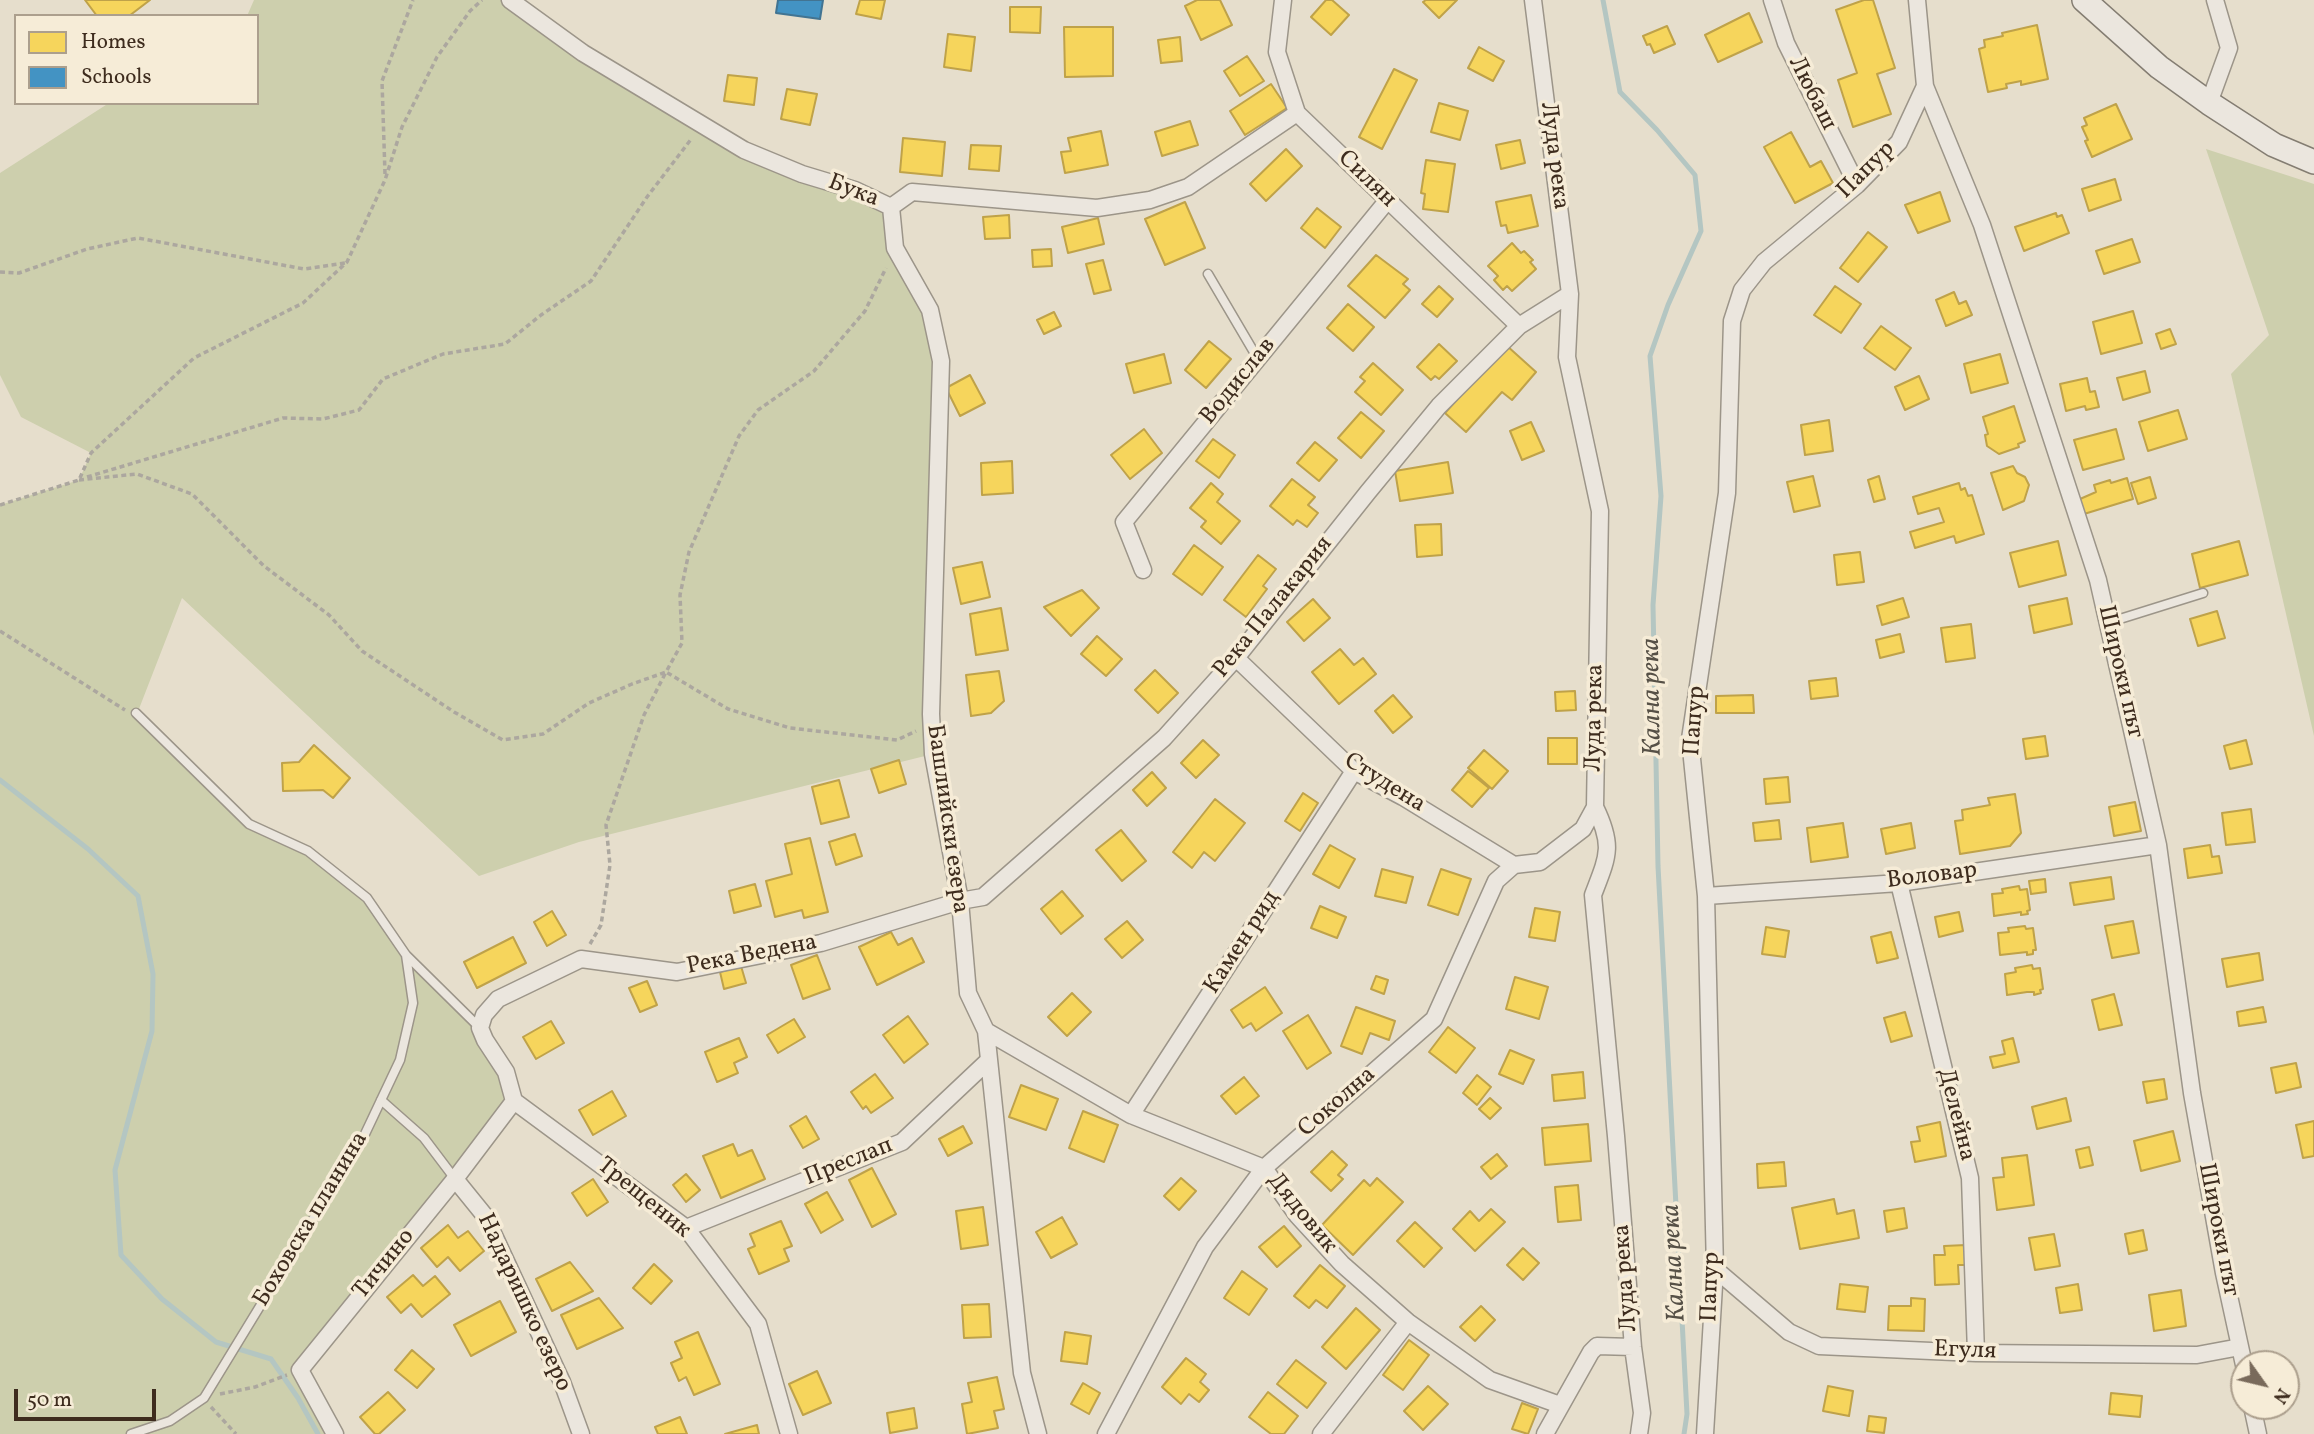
<!DOCTYPE html>
<html>
<head>
<meta charset="utf-8">
<style>
	body { margin:0 }
	#map { position:relative; width:2314px; height:1434px; overflow:hidden; background:#e6decc; font-family:Vollkorn,serif }
	canvas { display:block }
	.legend { position:absolute; left:14px; top:14px; width:245px; height:91px; box-sizing:border-box; background:#f6ecd7; border:2px solid #ac9f8d; margin:0; padding:9px 12px; list-style:none; font-size:21px; color:#3e2c1e }
	.legend li { display:flex; align-items:center; gap:14px; height:35px }
	.legend b { width:35px; border:2px solid #ac9f8d }
	.north { position:absolute; left:2230px; top:1350px; width:70px; height:70px; box-sizing:border-box; background:#f6ecd7; border:2px solid #ac9f8d; border-radius:50%; rotate:124deg; font-size:19px; font-weight:700; line-height:28px; text-align:center; color:#3e2c1e }
	.north::after { content:''; display:block; margin:auto; width:24px; height:32px; background:#796a5b; clip-path:polygon(50% 0,100% 100%,50% 72%,0 100%) }
	.scale { position:absolute; left:14px; top:1389px; width:142px; height:32px; box-sizing:border-box; border:4px solid #3e2c1e; border-top:0; padding-left:9px; font-size:21px; line-height:24px; white-space:nowrap; color:#3e2c1e; -webkit-text-stroke:5px #f6ecd7; paint-order:stroke }
</style>
</head>
<body>
<div id="map">
<canvas width="2314" height="1434"></canvas>
<ul class="legend">
<li><b style="height:19px;background:#f6d55c"></b>Homes</li>
<li><b style="height:19px;background:#4393c3"></b>Schools</li>
</ul>
<div class="north">N</div>
<div class="scale">50 m</div>
</div>
<script>
const c = document.querySelector('canvas').getContext('2d');
c.lineJoin = 'round';
function fill(path, color) { c.fillStyle = color; c.fill(path, 'evenodd'); }
function trace(path, color, width, dash) { c.strokeStyle = color; c.lineWidth = width; c.lineCap = dash ? 'butt' : 'round'; c.setLineDash(dash || []); c.stroke(path); }
function drawText(font, color, halo, rows, align = 'center') {
  c.font = font + ' Vollkorn,serif'; c.lineWidth = 7; c.setLineDash([]); c.textBaseline = 'middle'; c.strokeStyle = halo; c.fillStyle = color; for (const [text, x, y, turn = 0] of rows) {
    c.save(); c.translate(x, y); c.rotate((+turn || 0) * Math.PI / 180); c.textAlign = isNaN(turn) ? turn : align; if (halo) c.strokeText(text, 0, 0); c.fillText(text, 0, 0); c.restore();
  }
}
const green = new Path2D(`
	M254,0H513L701,126L891,207L895,249L930,310L941,361L933,754L579,842L479,876L182,598L137,714L249,824L308,851L367,898L406,955L480,1028L514,1101L300,1369L335,1434H0V505L79,480L91,453L21,417L0,375V173L109,103H257V16H247Z
	M2206,149L2314,184V736L2231,374L2269,335Z`);
const homes = new Path2D(`
	M85,0H150L129,16H97Z
	M860,0H885L881,19L856,14Z
	M1197,0H1220L1232,25L1201,40L1185,6Z
	M1326,0H1332L1349,15L1331,35L1311,17Z
	M1426,0H1457L1439,18L1423,2Z
	M1864,0H1873L1895,68L1877,74L1891,114L1853,127L1838,80L1857,73L1836,10Z
	M1010,7H1041L1040,33L1010,32Z
	M1749,13L1762,42L1718,62L1705,35Z
	M2037,25L2048,79L2021,85V81L2006,84L2007,88L1988,92L1979,49L1985,47L1984,40L2003,36L2002,33Z
	M1667,26L1675,44L1654,53L1650,44L1647,45L1643,36Z
	M1064,27H1113V76L1065,77Z
	M948,34L975,37L971,71L944,67Z
	M1180,37L1182,61L1161,63L1158,40Z
	M1479,47L1504,61L1493,81L1468,68Z
	M1247,56L1264,81L1240,96L1224,71Z
	M1394,69L1417,80L1382,149L1359,137Z
	M728,75L757,78L754,105L724,101Z
	M1271,84L1287,108L1245,135L1230,111Z
	M787,89L817,94L810,125L781,119Z
	M1439,103L1468,111L1460,140L1431,132Z
	M2116,104L2132,139L2092,157L2085,141L2088,140L2082,127L2087,125L2084,118Z
	M1190,121L1198,145L1162,156L1155,132Z
	M1101,131L1108,165L1065,173L1061,152L1071,151L1068,138Z
	M1791,132L1810,167L1821,161L1833,183L1795,203L1764,147Z
	M903,138L945,142L942,176L900,172Z
	M1520,140L1525,163L1501,169L1496,145Z
	M971,145L1001,146L999,171L969,169Z
	M1286,149L1302,166L1266,201L1250,184Z
	M1426,160L1455,164L1448,212L1423,209L1425,194L1421,193Z
	M2115,179L2121,200L2089,211L2082,189Z
	M1940,192L1950,221L1918,233L1905,205Z
	M1531,195L1538,226L1508,233L1506,225L1501,226L1496,202Z
	M1185,202L1205,248L1165,265L1145,219Z
	M1317,208L1341,227L1325,248L1301,228Z
	M2056,213L2057,217L2062,215L2069,233L2024,251L2015,227Z
	M1009,215L1010,238L985,239L983,217Z
	M1098,218L1104,244L1068,253L1062,227Z
	M1868,232L1887,247L1858,282L1840,268Z
	M2132,239L2140,262L2104,274L2096,251Z
	M1512,243L1521,253L1524,251L1533,260L1530,262L1536,269L1512,291L1507,286L1503,290L1494,280L1498,276L1488,266Z
	M1051,249L1052,266L1033,267L1032,250Z
	M1376,255L1408,279L1403,284L1410,290L1385,318L1348,286Z
	M1103,260L1111,290L1094,294L1086,264Z
	M1439,286L1453,299L1437,317L1422,304Z
	M1835,286L1861,304L1841,333L1814,315Z
	M1954,292L1959,304L1966,301L1972,315L1946,326L1936,300Z
	M1348,304L1374,327L1353,351L1327,328Z
	M2133,311L2142,343L2101,354L2093,322Z
	M1054,312L1061,326L1044,334L1037,320Z
	M1881,326L1911,348L1895,370L1864,348Z
	M2170,329L2176,344L2161,349L2156,334Z
	M1209,341L1231,359L1206,388L1185,370Z
	M1439,344L1457,361L1439,379L1435,376L1431,380L1417,367Z
	M1506,345L1536,372L1512,400L1502,392L1466,432L1445,413Z
	M1164,354L1171,383L1134,393L1126,364Z
	M2000,354L2008,383L1971,393L1964,364Z
	M1373,363L1403,390L1381,415L1355,392L1365,381L1360,377Z
	M2145,371L2150,392L2123,400L2117,378Z
	M970,375L985,403L960,416L946,388Z
	M1919,376L1929,399L1905,410L1895,387Z
	M2087,378L2090,392L2095,391L2099,407L2086,410L2085,406L2066,411L2060,384Z
	M2014,406L2025,441L2018,444L2019,447L1999,454L1987,446L1985,435L1988,434L1983,417Z
	M2178,410L2187,439L2148,451L2139,422Z
	M1361,412L1384,431L1361,458L1338,438Z
	M1829,420L1833,451L1805,455L1801,425Z
	M1531,422L1544,451L1522,460L1510,431Z
	M1144,429L1162,453L1130,479L1111,455Z
	M2116,429L2124,459L2083,470L2074,440Z
	M1213,439L1235,455L1219,478L1196,461Z
	M1315,442L1337,460L1319,481L1297,463Z
	M1012,461L1013,493L982,495L981,463Z
	M1448,462L1453,493L1400,501L1395,471Z
	M2013,466L2017,473L2025,477L2029,485L2024,501L2003,510L1991,473Z
	M1813,476L1820,506L1794,512L1787,482Z
	M1879,476L1885,499L1874,502L1868,480Z
	M2150,477L2156,498L2138,504L2131,483Z
	M2127,478L2133,499L2084,514L2080,499L2096,492L2094,485L2110,480L2111,483Z
	M1292,479L1315,497L1308,505L1318,513L1307,527L1297,520L1293,525L1270,506Z
	M1211,483L1223,494L1217,502L1240,521L1221,544L1201,527L1206,521L1190,508Z
	M1959,483L1961,490L1965,488L1968,496L1972,495L1984,534L1956,543L1954,536L1915,548L1910,532L1944,522L1939,508L1918,514L1913,497Z
	M1441,524L1442,555L1417,557L1415,525Z
	M2058,541L2066,575L2019,587L2010,553Z
	M2239,541L2248,575L2200,588L2192,554Z
	M1194,545L1223,567L1202,595L1173,574Z
	M1860,552L1864,582L1837,585L1834,555Z
	M1258,555L1276,569L1263,586L1267,589L1246,617L1224,600Z
	M982,562L990,597L961,604L953,568Z
	M1082,590L1099,608L1071,636L1044,607Z
	M1903,598L1909,617L1882,625L1877,606Z
	M2067,598L2072,624L2034,633L2029,606Z
	M1313,599L1330,618L1304,641L1287,622Z
	M1001,608L1008,650L976,655L970,614Z
	M2217,611L2225,638L2198,646L2190,619Z
	M1971,624L1975,658L1946,662L1941,628Z
	M1900,634L1904,652L1880,658L1876,640Z
	M1097,636L1122,659L1106,676L1081,654Z
	M1340,649L1354,665L1363,658L1376,674L1339,704L1312,672Z
	M1155,670L1178,693L1158,713L1135,690Z
	M999,671L1004,701L991,713L971,716L966,675Z
	M1836,678L1838,696L1811,699L1809,681Z
	M1575,691L1576,710L1556,711L1555,692Z
	M1393,695L1412,717L1393,733L1375,711Z
	M1753,695L1754,713H1716V696Z
	M2045,736L2048,756L2026,759L2023,739Z
	M1548,738H1577V764H1548Z
	M1203,740L1219,755L1196,778L1181,763Z
	M2246,740L2252,764L2230,769L2224,746Z
	M314,745L350,778L333,798L323,790L283,791L282,763L299,762Z
	M1484,750L1508,771L1492,789L1468,768Z
	M899,760L906,784L879,793L871,769Z
	M1468,771L1489,788L1472,807L1452,790Z
	M1152,772L1166,788L1147,806L1133,790Z
	M1788,777L1790,802L1766,804L1764,779Z
	M839,780L849,817L821,824L812,787Z
	M1303,793L1318,803L1300,831L1285,821Z
	M2015,794L2021,833L2010,846L1960,854L1955,821L1963,820L1962,810L1990,805L1988,798Z
	M1215,799L1245,823L1215,861L1204,852L1192,868L1173,852Z
	M2135,802L2141,831L2114,836L2109,807Z
	M2251,809L2255,842L2226,845L2222,813Z
	M1779,820L1781,839L1755,841L1753,823Z
	M1843,823L1848,857L1811,862L1807,828Z
	M1911,823L1915,848L1886,854L1881,829Z
	M1121,830L1146,861L1122,881L1096,850Z
	M855,834L862,856L836,865L829,842Z
	M810,838L828,912L804,918L802,910L775,917L766,881L792,874L785,844Z
	M1330,845L1355,859L1339,888L1313,874Z
	M2210,845L2212,857L2219,856L2222,873L2188,878L2184,849Z
	M1382,869L1413,877L1406,903L1375,896Z
	M1441,869L1471,879L1458,915L1428,905Z
	M2111,877L2114,899L2074,905L2070,883Z
	M2045,879L2046,892L2031,894L2029,881Z
	M755,884L761,906L734,913L729,891Z
	M2019,886L2020,890L2027,889L2030,910L2027,911L2028,914L2021,915V912L1994,916L1992,894L2003,893L2002,889Z
	M1062,891L1083,916L1061,934L1041,909Z
	M1320,906L1346,917L1337,938L1311,928Z
	M1535,908L1560,912L1555,941L1529,937Z
	M552,911L566,935L547,946L534,922Z
	M1959,912L1963,931L1939,937L1935,917Z
	M1127,921L1143,940L1122,958L1105,939Z
	M2133,921L2139,953L2112,958L2105,926Z
	M2025,926L2026,929L2033,928L2036,950H2033V954L2027,955V952L2000,955L1998,933L2009,932L2008,928Z
	M1766,927L1789,931L1785,957L1762,954Z
	M891,932L898,945L912,938L924,962L877,985L859,947Z
	M1891,932L1898,958L1877,963L1871,937Z
	M513,937L526,963L477,988L464,962Z
	M2259,953L2263,980L2227,987L2222,959Z
	M817,955L830,989L803,999L791,965Z
	M2032,965L2033,969L2040,968L2043,989L2040,990L2041,993L2034,995V992H2027L2007,995L2005,974L2016,972L2015,968Z
	M741,966L746,983L724,989L720,972Z
	M1376,976L1388,980L1384,994L1371,989Z
	M1515,977L1548,987L1539,1019L1506,1009Z
	M647,981L657,1005L640,1012L629,988Z
	M1265,987L1282,1013L1256,1031L1251,1023L1243,1028L1231,1010Z
	M1072,993L1091,1012L1067,1036L1048,1017Z
	M2114,994L2122,1025L2099,1030L2092,1000Z
	M1356,1007L1395,1021L1389,1040L1370,1033L1362,1054L1341,1046Z
	M2263,1007L2266,1022L2239,1026L2237,1012Z
	M1905,1012L1912,1036L1891,1042L1884,1018Z
	M1308,1015L1331,1053L1307,1069L1283,1031Z
	M908,1016L928,1044L904,1063L883,1035Z
	M794,1019L805,1037L778,1053L767,1035Z
	M551,1021L564,1043L536,1059L523,1037Z
	M1448,1027L1475,1048L1456,1073L1429,1052Z
	M739,1038L747,1057L734,1063L738,1073L717,1082L705,1052Z
	M2013,1038L2019,1062L1993,1068L1990,1057L2005,1054L2002,1041Z
	M1510,1050L1534,1060L1523,1084L1499,1074Z
	M2296,1063L2301,1087L2276,1093L2271,1068Z
	M1583,1072L1585,1098L1554,1101L1552,1075Z
	M875,1074L893,1098L871,1113L866,1106L863,1109L851,1092Z
	M1477,1075L1491,1087L1477,1105L1463,1093Z
	M1244,1077L1259,1096L1236,1114L1221,1096Z
	M2164,1079L2167,1099L2147,1103L2143,1082Z
	M1021,1085L1058,1099L1046,1130L1009,1117Z
	M612,1091L626,1116L593,1135L579,1110Z
	M1490,1098L1501,1108L1490,1119L1479,1109Z
	M2066,1098L2071,1121L2037,1129L2032,1107Z
	M1083,1111L1118,1125L1104,1162L1069,1148Z
	M806,1116L819,1139L803,1148L790,1126Z
	M2314,1121V1156L2303,1158L2296,1125Z
	M1940,1122L1946,1156L1915,1162L1911,1142L1920,1141L1917,1127Z
	M1588,1124L1591,1161L1545,1165L1542,1128Z
	M963,1126L972,1143L948,1156L939,1139Z
	M2173,1131L2180,1161L2141,1171L2134,1141Z
	M733,1144L738,1156L752,1150L765,1179L721,1198L703,1156Z
	M2089,1147L2093,1165L2080,1168L2076,1150Z
	M1332,1151L1347,1165L1338,1175L1343,1179L1331,1191L1311,1172Z
	M1497,1154L1507,1166L1491,1179L1481,1167Z
	M2027,1155L2034,1205L1997,1210L1993,1178L2004,1177L2002,1158Z
	M1784,1162L1786,1186L1758,1188L1757,1164Z
	M872,1168L896,1214L872,1227L849,1180Z
	M686,1174L700,1190L686,1202L673,1185Z
	M1181,1178L1196,1191L1179,1210L1164,1196Z
	M1377,1178L1403,1202L1353,1255L1322,1225L1364,1180L1370,1186Z
	M593,1179L608,1202L587,1216L572,1193Z
	M1578,1185L1581,1220L1558,1222L1555,1187Z
	M827,1192L843,1220L821,1233L805,1204Z
	M1834,1199L1837,1214L1854,1210L1859,1238L1800,1249L1792,1208Z
	M983,1207L988,1245L961,1249L956,1211Z
	M1904,1208L1907,1228L1887,1232L1884,1211Z
	M1491,1209L1505,1222L1475,1251L1453,1229L1470,1211L1479,1221Z
	M1062,1217L1077,1244L1051,1258L1036,1232Z
	M781,1221L792,1246L784,1249L789,1261L759,1274L748,1249L755,1246L750,1234Z
	M1415,1222L1442,1248L1424,1267L1397,1241Z
	M448,1225L458,1238L468,1231L484,1251L460,1271L448,1257L437,1267L421,1248Z
	M1284,1226L1301,1246L1277,1267L1259,1247Z
	M2143,1230L2147,1250L2129,1254L2125,1234Z
	M2054,1234L2060,1266L2035,1270L2029,1238Z
	M1966,1245L1967,1265H1958L1959,1284L1935,1285L1934,1255H1945L1944,1246Z
	M1523,1248L1539,1263L1523,1280L1507,1265Z
	M570,1262L593,1291L552,1311L536,1279Z
	M654,1264L672,1281L651,1304L633,1288Z
	M1320,1265L1345,1286L1327,1308L1316,1300L1309,1308L1294,1296Z
	M1242,1271L1267,1289L1249,1315L1224,1298Z
	M413,1275L423,1286L435,1276L450,1294L422,1317L411,1304L401,1313L387,1297Z
	M1840,1284L1868,1287L1865,1312L1837,1309Z
	M2078,1284L2082,1310L2060,1313L2056,1288Z
	M2181,1290L2186,1326L2154,1331L2149,1295Z
	M599,1298L623,1328L577,1349L561,1315Z
	M1911,1298L1925,1299L1924,1331L1888,1330L1889,1306H1911Z
	M500,1301L516,1332L471,1356L454,1325Z
	M989,1304L991,1337L964,1338L962,1305Z
	M1481,1306L1495,1320L1475,1341L1460,1327Z
	M1356,1308L1380,1330L1346,1369L1322,1347Z
	M698,1332L720,1384L694,1395L686,1377L679,1381L671,1363L682,1358L675,1342Z
	M1065,1332L1091,1336L1087,1364L1061,1361Z
	M1409,1340L1429,1355L1403,1390L1383,1375Z
	M412,1350L434,1369L417,1388L395,1370Z
	M1186,1358L1206,1374L1200,1382L1209,1390L1199,1402L1189,1394L1181,1404L1162,1387Z
	M1296,1360L1326,1383L1307,1408L1277,1384Z
	M817,1371L831,1403L803,1415L789,1384Z
	M997,1377L1004,1409L994,1411L998,1428L967,1434L962,1404L972,1402L968,1383Z
	M1083,1383L1100,1393L1089,1414L1071,1404Z
	M1428,1386L1448,1404L1423,1430L1404,1411Z
	M1828,1386L1853,1391L1849,1416L1823,1411Z
	M388,1392L405,1410L379,1434H375L360,1417Z
	M1268,1392L1298,1416L1284,1434H1271L1249,1417Z
	M2111,1393L2142,1396L2140,1417L2109,1414Z
	M1522,1403L1538,1409L1528,1434L1512,1429Z
	M914,1408L917,1428L890,1433L887,1413Z
	M1869,1416L1886,1418L1884,1433L1867,1431Z
	M680,1417L687,1434H658L655,1427Z
	M757,1425L759,1434H725Z`);
const schools = new Path2D(`
	M778,0H823L820,19L776,13Z`);
const stream = new Path2D(`
	M1603,0L1620,92L1657,130L1695,175L1701,231L1668,305L1650,356L1661,496L1653,605L1658,866L1687,1414L1684,1434
	M0,780L88,849L138,896L153,974L152,1031L115,1170L121,1255L162,1299L216,1342L271,1359L298,1398L318,1434`);
const path = new Path2D(`
	M385,174L382,81L413,0
	M0,272L19,273L87,249L138,238L304,269L345,263
	M87,477L283,418L323,419L359,410L383,379L443,354L505,344L541,315L591,281L647,197L692,138
	M79,480L137,474L192,494L264,566L329,615L362,651L454,712L503,740L543,734L589,703L632,684L666,672L682,643L680,595L689,552L739,436L758,410L814,371L865,311L886,268
	M0,505L79,480L91,453L194,358L303,303L347,262L385,180L402,127L437,57L470,11L482,0
	M0,631L125,710
	M590,944L601,925L610,865L606,825L644,715L666,672L728,709L790,728L897,740L916,731
	M220,1394L255,1387L287,1375
	M211,1407L236,1434`);
const lane = new Path2D(`
	M1208,274L1258,359
	M2107,623L2203,593
	M136,713L249,824L308,851L367,898L406,955L480,1028
	M381,1100L424,1138L455,1179
	M131,1434L170,1421L204,1398L365,1134L400,1060L413,1003L406,955`);
const street = new Path2D(`
	M510,0L583,53L744,150L802,174L855,190L891,207
	M1283,0L1277,52L1297,113L1519,326
	M1533,0L1570,294L1567,357L1600,511L1595,807C1614,846 1608,856 1593,895L1616,1136L1633,1347L1642,1413L1639,1434
	M1772,0L1786,43L1857,185
	M1917,0L1925,86L1982,225L2098,580L2158,845L2192,1093L2224,1273L2244,1365
	M2209,103L2229,48L2215,0
	M891,207L895,248L930,310L941,361L931,714L933,754L960,901L968,993L986,1031L1022,1373L1038,1434
	M891,207L912,192L1097,208L1150,200L1188,187L1297,113
	M1143,570L1124,522L1387,201
	M1236,658L1354,771L1403,797L1514,865
	M1899,883L1970,1178L1976,1353
	M1706,896L1899,883L2158,845
	M986,1031L1131,1115L1264,1168L1297,1215L1342,1264L1408,1322L1490,1380L1560,1405
	M1131,1115L1354,771
	M455,1179L485,1216L562,1382L581,1434
	M686,1228L902,1142L989,1060
	M1715,1269L1789,1332L1819,1346L1976,1353L2197,1355L2240,1347
	M2252,1406L2258,1434
	M335,1434L300,1370L455,1179L514,1101
	M789,1434L758,1324L686,1228L514,1101L506,1072L485,1040L480,1028L484,1015L498,999L581,959L677,972L821,943L960,901L983,897L1164,738L1236,658L1368,492L1439,406L1519,326L1570,294
	M1106,1434L1205,1247L1264,1168L1434,1019L1496,881L1514,865L1540,862L1583,829L1595,807
	M1321,1434L1408,1322
	M1545,1434L1591,1352L1597,1346L1633,1347
	M1705,1434L1715,1269L1706,896L1690,739L1727,493L1732,321L1742,290L1764,262L1857,185L1899,142L1925,86`);
const secondary = new Path2D(`
	M2084,0L2159,67L2209,103L2274,145L2314,162`);
const streetNames = [
	["Любаш",1811,94,63],
	["Луда река",1553,156,83],
	["Папур",1867,171,-45],
	["Силян",1366,180,44],
	["Бука",853,192,21],
	["Водислав",1239,382,-51],
	["Река Палакария",1274,608,-51],
	["Широки път",2119,672,77],
	["Луда река",1596,718,-89],
	["Папур",1696,721,-86],
	["Студена",1384,784,32],
	["Башлийски езера",946,819,82],
	["Воловар",1932,877,-7],
	["Камен рид",1243,943,-57],
	["Река Ведена",752,956,-11],
	["Соколна",1338,1103,-41],
	["Делейна",1955,1115,76],
	["Преслап",849,1163,-22],
	["Трещеник",643,1199,39],
	["Дядовик",1301,1214,51],
	["Боховска планина",312,1220,-59],
	["Широки път",2217,1230,79],
	["Тичино",385,1265,-51],
	["Луда река",1627,1278,-94],
	["Папур",1712,1287,-88],
	["Надаришко езеро",523,1303,65],
	["Егуля",1965,1352,2]
];
const waterNames = [
	["Кална река",1654,697,-91],
	["Кална река",1676,1263,-93]
];
fill(green, '#cdcfad');
fill(homes, '#f6d55c');
trace(homes, '#bfa249', 2);
fill(schools, '#4393c3');
trace(schools, '#427492', 2);
trace(stream, '#b4c6c2', 5);
trace(lane, '#9c9589', 11);
trace(street, '#9c9589', 19);
trace(secondary, '#847d72', 26);
trace(path, '#aca79f', 3.5, [5, 3.5]);
trace(lane, '#ebe6de', 8);
trace(street, '#ebe6de', 16);
trace(secondary, '#ebe6de', 23);
drawText('24px', '#3e2c1e', '#f6ecd7', streetNames);
drawText('italic 26px', '#565046', '#f6ecd7', waterNames);
</script>
</body>
</html>
